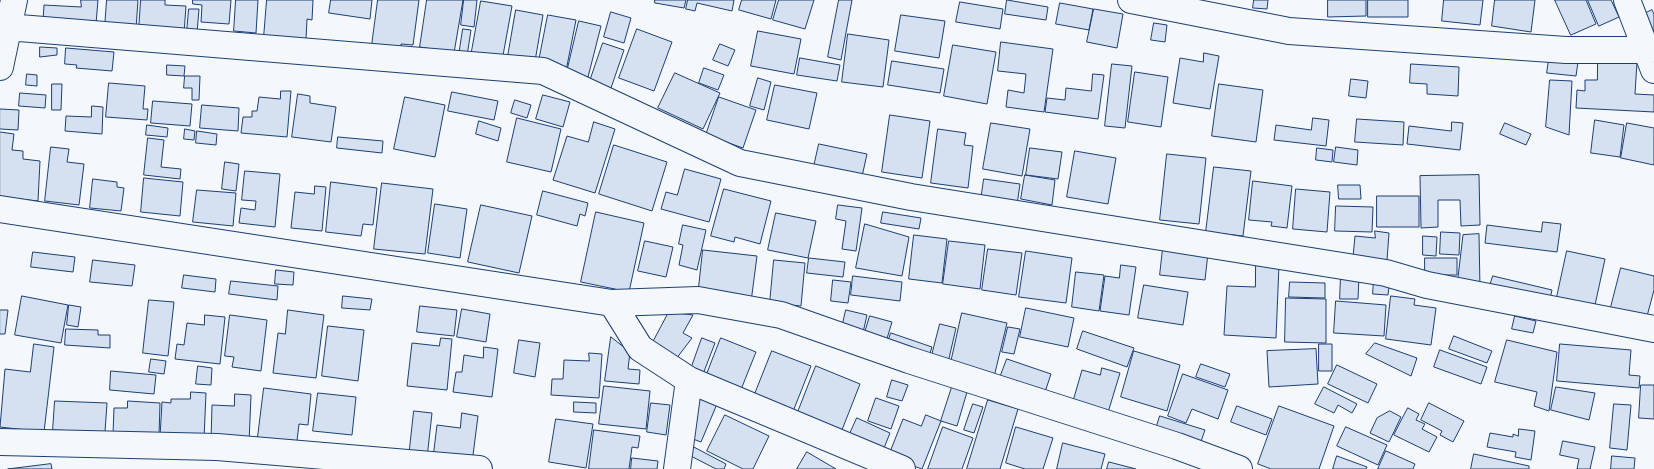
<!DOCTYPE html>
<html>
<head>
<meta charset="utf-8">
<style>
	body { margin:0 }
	canvas { display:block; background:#f4f7fb }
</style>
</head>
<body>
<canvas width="1654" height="469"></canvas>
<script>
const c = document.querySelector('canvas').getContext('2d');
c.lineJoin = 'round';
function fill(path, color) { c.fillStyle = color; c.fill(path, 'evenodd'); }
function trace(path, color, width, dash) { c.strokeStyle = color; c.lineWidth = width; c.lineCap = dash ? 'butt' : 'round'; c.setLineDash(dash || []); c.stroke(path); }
const building = new Path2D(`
	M81,0H98L96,24L43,21L44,5L81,7Z
	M107,0H138L136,29L105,27Z
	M141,0H165V5L186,6L184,33L139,30Z
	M193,0H231L229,24L201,22L202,5L193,4Z
	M236,0H258L256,33L234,31Z
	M267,0H313L312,20L307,19L306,39L264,37Z
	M331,0H372L370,19L329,13Z
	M378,0H419L413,45L401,44V49L372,45Z
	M427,0H463L454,53L420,47Z
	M464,0H477L474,27L461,25Z
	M655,0H686L684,8L655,3Z
	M688,0H734L732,11L697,3L695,11L686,9Z
	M742,0H776L771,19L739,10Z
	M779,0H814L805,29L773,20Z
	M839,0H852L841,60L828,57Z
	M1007,0L1048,7L1046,20L1005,14Z
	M1254,0H1268L1267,9L1253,8Z
	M1328,0H1366V16L1328,17Z
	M1368,0H1408V17H1368Z
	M1444,0H1483L1480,25L1442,21Z
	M1495,0H1535L1531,32L1492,26Z
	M1555,0H1586L1596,24L1571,35Z
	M1588,0H1611L1619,17L1599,26Z
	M481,1L512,6L502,61L471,56Z
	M960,2L1003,9L1000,29L956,22Z
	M1060,3L1093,9L1089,30L1056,24Z
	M189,9H199L197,33L187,32Z
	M1094,9L1123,14L1117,48L1087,42Z
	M516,10L543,15L534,67L507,62Z
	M1652,10L1654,14V37L1638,17Z
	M611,12L631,18L624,43L604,37Z
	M548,15L576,20L566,71L538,66Z
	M901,15L945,21L939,58L895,51Z
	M579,21L601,26L588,77L567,72Z
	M1154,23L1167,25L1165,42L1151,40Z
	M463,29L471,30L467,56L459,55Z
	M637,29L672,42L654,91L619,78Z
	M758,31L801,39L794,74L751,66Z
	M848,34L889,40L883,87L842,82Z
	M1001,42L1053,49L1044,112L1006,107L1008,90L1024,93L1026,74L998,71Z
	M603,43L624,50L611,88L590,81Z
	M720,44L735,50L728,66L713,60Z
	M953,45L996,52L987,104L944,96Z
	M40,47L57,48V55L40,57Z
	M66,48L114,52L112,71L76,68L77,65L65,64Z
	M1204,53L1219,56L1210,109L1173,103L1180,58L1203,62Z
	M800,58L840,65L837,81L797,75Z
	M1549,59L1578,62L1576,76L1547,73Z
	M1598,60L1637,62L1635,94L1654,95V112L1576,108L1577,90L1585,91V80H1597Z
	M892,61L944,69L940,93L888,85Z
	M1112,64L1132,66L1125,128L1105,126Z
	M1411,64L1459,67L1458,96L1427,94V84L1410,83Z
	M167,65L185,66L184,76L167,75Z
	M704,68L724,75L718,90L699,83Z
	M1135,72L1168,77L1161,127L1128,122Z
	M675,73L720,93L703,129L658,108Z
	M27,74L37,75V86L26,85Z
	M1093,74L1104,75L1098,119L1045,112L1047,98L1065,100L1066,88L1091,91Z
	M185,76H200L199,100H192V88H184Z
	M758,78L771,82L764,110L750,106Z
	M1351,79L1368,81L1366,98L1349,96Z
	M1550,80L1572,81L1569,135L1546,127Z
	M109,83L145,86L143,109H148L147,120L106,117Z
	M52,84H62L61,110H52Z
	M1219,84L1263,90L1256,142L1212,136Z
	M775,85L817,93L809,129L767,120Z
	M281,91H291L287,137L241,133L243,117H252V111H257L259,97L280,99Z
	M452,92L498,101L494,120L448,111Z
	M20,93L46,95L45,108L19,106Z
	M298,94L310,96V103L336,107L331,142L292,137Z
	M543,95L570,102L563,127L536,119Z
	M405,97L445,105L435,157L394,149Z
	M719,97L756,110L743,148L706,135Z
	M515,100L531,105L527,118L511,113Z
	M153,101L192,104L190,126L151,123Z
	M202,105L239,108L238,131L200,128Z
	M92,106L103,107L102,134L65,131L66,116L91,117Z
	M0,109L19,110L18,130L0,129Z
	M890,115L930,121L922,178L882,172Z
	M517,118L561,129L551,172L507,162Z
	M1313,118L1329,120L1326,146L1274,140L1276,125L1311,130Z
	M1357,119L1404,122L1403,145L1355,142Z
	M1595,120L1624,125L1620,157L1591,153Z
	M479,121L501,128L498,141L476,134Z
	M594,122L615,129L595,193L553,180L567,136L588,142Z
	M1452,122L1463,123L1460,150L1407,144L1409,126L1451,131Z
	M991,123L1030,129L1022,176L983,169Z
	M1505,123L1531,134L1526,145L1500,134Z
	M1627,123L1654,128V165L1621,158Z
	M147,125L168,128L167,137L146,135Z
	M185,129L195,131L194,140L184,139Z
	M938,129L966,133L964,145L973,146L968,188L931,183Z
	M197,131L217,134L216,145L196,143Z
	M0,132L14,134L12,150L23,151V159L40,161L38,201L0,197Z
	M338,137L383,141L382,153L337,148Z
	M148,138L164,140L161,167L181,169L180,179L144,175Z
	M819,144L867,154L861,181L813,171Z
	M614,145L667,162L652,211L599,194Z
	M51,147L69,149L67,162L84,164L79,205L45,201Z
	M1336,147L1358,150L1357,165L1334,162Z
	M1030,148L1062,152L1058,179L1026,175Z
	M1317,148L1333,150L1332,162L1316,160Z
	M1075,151L1116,158L1108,204L1067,197Z
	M1167,154L1206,158L1199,224L1160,220Z
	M225,162L239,164L236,191L222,189Z
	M1214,167L1251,171L1243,236L1206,232Z
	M685,169L721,179L709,222L661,209L666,192L677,195Z
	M245,171L280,174L275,227L239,223L241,208L255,210L256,201L242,200Z
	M1025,175L1055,180L1052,205L1021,199Z
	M1479,175L1480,225L1461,226L1460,200H1438V227L1421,228L1420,176Z
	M144,178L183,182L180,216L141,212Z
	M93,179L117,182V187L124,188L121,211L90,208Z
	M984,179L1020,184L1017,205L981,200Z
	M1253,181L1292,186L1287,228L1271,226L1272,222L1249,220Z
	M331,182L377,188L373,225L363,224L361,236L326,232Z
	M382,183L433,189L425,254L374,249Z
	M1338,185H1360L1361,199H1339Z
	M315,186L326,187L322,231L291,228L295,192L314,194Z
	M724,189L771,201L760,244L735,237L734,242L711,236Z
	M1296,189L1330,192L1327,232L1293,229Z
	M197,190L236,193L233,226L193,222Z
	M543,191L588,203L585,216L580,214L577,226L537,215Z
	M1377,196H1419V227H1377Z
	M435,204L467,209L460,258L428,253Z
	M481,205L532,216L519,273L468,262Z
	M838,205L862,208L856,251L842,249L846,221L836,219Z
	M1336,206L1373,207L1372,232L1335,231Z
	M596,212L644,223L629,292L581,282Z
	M883,212L921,218L919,229L881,223Z
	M776,213L816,221L808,258L768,250Z
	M1543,222L1561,224L1557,252L1485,243L1487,225L1541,232Z
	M865,224L909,237L902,276L856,268Z
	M683,225L706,230L697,270L679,265L683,245L679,244Z
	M1375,231L1389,233L1387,260L1353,257L1355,236L1375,238Z
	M1441,232L1460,233L1459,255L1440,254Z
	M1479,234L1480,289L1457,286L1463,235Z
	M914,235L947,239L942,283L909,279Z
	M1423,236L1437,237L1436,256L1423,255Z
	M645,241L673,247L666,277L638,271Z
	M949,241L985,245L980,289L943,284Z
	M1163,248L1208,253L1205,280L1160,275Z
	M988,249L1022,253L1016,295L982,290Z
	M703,250L757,256L751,302L698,296Z
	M1026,251L1072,258L1066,303L1019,297Z
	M1567,251L1605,259L1595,305L1557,297Z
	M33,252L75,257L73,272L31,267Z
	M809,258L845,262L843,277L807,273Z
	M1425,258H1457V275H1425Z
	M93,260L135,265L132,286L90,282Z
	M774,260L805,263L801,306L770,303Z
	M1256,264L1279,265L1276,338L1224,335L1227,286L1255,287Z
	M1121,265L1136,267L1129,315L1100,311L1105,276L1119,278Z
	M1621,268L1654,276V290L1646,320L1610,311Z
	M276,270L294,272L293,285L275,284Z
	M1076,272L1104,275L1099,311L1072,307Z
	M184,275L216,279L215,292L182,288Z
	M1341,275L1359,276L1358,299H1340Z
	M853,276L902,282L900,301L851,295Z
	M1493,276L1552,290L1549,303L1489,289Z
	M1374,278L1390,279L1388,295L1373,294Z
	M833,280L851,282L848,303L831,301Z
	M231,281L278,286L277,300L229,294Z
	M1290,282L1325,283V298L1289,297Z
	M1144,285L1188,292L1183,325L1138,318Z
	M22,296L68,305L61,343L15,335Z
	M343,296L372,299L370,310L342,308Z
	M1391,296L1415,299L1414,305L1436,308L1431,345L1386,339Z
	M1286,298L1326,299V343L1285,342Z
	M149,300L174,302L168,356L143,353Z
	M1336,301L1386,305L1384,336L1334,333Z
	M69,305L81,307L78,327L67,325Z
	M420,306L457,310L454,336L417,332Z
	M1026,308L1074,318L1068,347L1020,337Z
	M462,309L490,314L486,342L457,337Z
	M0,310H8L5,334H0Z
	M288,310L324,315L316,378L273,373L278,333L285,334Z
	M846,310L867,315L862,337L841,332Z
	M669,312L693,315L683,333L692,338L676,359L651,346Z
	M962,313L1007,323L994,377L950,367Z
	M205,315L225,317L220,364L175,359L177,344L184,345L187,323L204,325Z
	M230,315L267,320L261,371L232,367L234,357L225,356Z
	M870,316L892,322L885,345L863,339Z
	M1515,316L1536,321L1533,333L1512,329Z
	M940,324L956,328L947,367L930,363Z
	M328,326L364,330L358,381L322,376Z
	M1008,327L1020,329L1014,354L1002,352Z
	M66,329L98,330V335H110V348L65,345Z
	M1083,331L1134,348L1127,367L1077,349Z
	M891,333L932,347L927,362L886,348Z
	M1454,336L1492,351L1487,363L1449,349Z
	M611,337L630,352L628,369L640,370L639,384L605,381Z
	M441,338L452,339L447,390L407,386L412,343L439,346Z
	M702,338L715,343L703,374L691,369Z
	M721,338L756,352L740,392L705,379Z
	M519,340L540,343L535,377L514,373Z
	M1507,340L1557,352L1549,411L1534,406L1537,392L1495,382Z
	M1375,343L1417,358L1411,376L1366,354Z
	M34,344L54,347L44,432L0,427L5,369L30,372Z
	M1319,344H1332V371H1319Z
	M1560,344L1631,350L1629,375L1640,376L1639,388L1557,381Z
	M484,347L498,349L492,397L453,392L456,372H462L464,355L483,358Z
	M1316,349L1318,384L1269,387L1267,351Z
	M1440,350L1487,367L1481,384L1434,367Z
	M772,351L811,366L792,414L753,399Z
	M1134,351L1180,365L1167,411L1121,397Z
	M589,353L602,354L599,398L551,395L552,379H563L564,360L589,361Z
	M151,359L166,361L164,374L149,372Z
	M1007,359L1051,374L1043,398L998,383Z
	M1201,364L1230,374L1225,387L1196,377Z
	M1337,365L1377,384L1368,403L1328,384Z
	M198,366L212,368L211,385L196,384Z
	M816,366L860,384L840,435L796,417Z
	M1102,368L1120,373L1106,419L1071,408L1082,370L1100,375Z
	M111,371L156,375L154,394L110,390Z
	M1183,374L1228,390L1218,419L1192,409L1186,423L1168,416Z
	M892,380L908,385L902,401L887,397Z
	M1641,385H1654V419L1639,418Z
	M604,386L650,391L646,429L599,424Z
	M952,387L967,392L957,426L941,421Z
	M1324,387L1357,404L1352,413L1338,405L1334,413L1315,404Z
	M1556,387L1595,393L1589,420L1551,410Z
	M264,388L311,394L308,425L299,424L296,449L257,445Z
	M191,392L206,393L204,439L160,437L162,402L171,403V399H190Z
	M318,393L356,397L352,435L313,431Z
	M235,394L251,395L249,443L211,441L212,405L234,406Z
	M701,398L717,404L701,442L685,436Z
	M876,398L899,406L891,429L868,421Z
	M988,400L1018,409L1000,469H967Z
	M55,401L107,403L105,432L53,430Z
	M128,401L160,403L159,436L113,434L114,408H127Z
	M574,402L596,403V413L574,412Z
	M651,403L670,405L666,435L647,432Z
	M1429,403L1464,421L1453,442L1440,435L1442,431L1421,420Z
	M973,404L983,407L974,433L964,430Z
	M1614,404L1631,405L1627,450L1610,448Z
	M1237,406L1272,419L1266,435L1231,422Z
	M1279,406L1334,426L1319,469H1271L1258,464Z
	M1408,408L1419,414L1416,420L1425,424L1422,429L1437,437L1429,452L1394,435Z
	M414,411L432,413L427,458L409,457Z
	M1390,411L1401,417L1389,442L1370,433L1377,418Z
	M462,413L478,416L472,463L433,458L437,425L460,428Z
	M725,415L769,436L753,469H743L707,451Z
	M926,415L941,421L922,469L888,457L903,419L921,426Z
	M1160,416L1205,430L1199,447L1155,432Z
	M857,418L890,433L882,453L848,438Z
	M556,419L593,424L586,468L549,462Z
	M943,427L973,438L962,469H928Z
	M1016,427L1053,438L1043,469H1025L1006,463Z
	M1346,427L1387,445L1378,465L1337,446Z
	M1519,429L1535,431L1531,460L1515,457L1516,452L1487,447L1490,433L1513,437V434L1518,436Z
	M594,430L640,436L638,448L632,447L629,469H589Z
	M1563,441L1595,447L1590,469H1577L1579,459L1560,455Z
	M1063,443L1105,454L1101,469H1057Z
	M690,445L726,464L724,469H716L685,453Z
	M1386,451L1415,464L1413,469H1378Z
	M807,452L836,469H797Z
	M1474,454L1529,466V469H1471Z
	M1337,456L1367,467L1366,469H1333Z
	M1612,456L1635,458L1634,469H1611Z
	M632,458L658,461L657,469H631Z
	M1109,462L1136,469H1107Z
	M51,464L52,469H8Z`);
const minor = new Path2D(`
	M1131,0L1289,31L1566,50H1647
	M1627,0L1654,70
	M7,27L543,71L740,163L911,197L1386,273L1427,285L1654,329
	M0,67L14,0
	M0,209L612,303L698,300L781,315L909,360L1177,446L1239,469
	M612,303L640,348L689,380L902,469
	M0,442L217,447L479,469
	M677,469L689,380`);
fill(building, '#d5e0f0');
trace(building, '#1d3f73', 1);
trace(minor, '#1d3f73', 28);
trace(minor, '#f4f7fb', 26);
</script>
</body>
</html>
